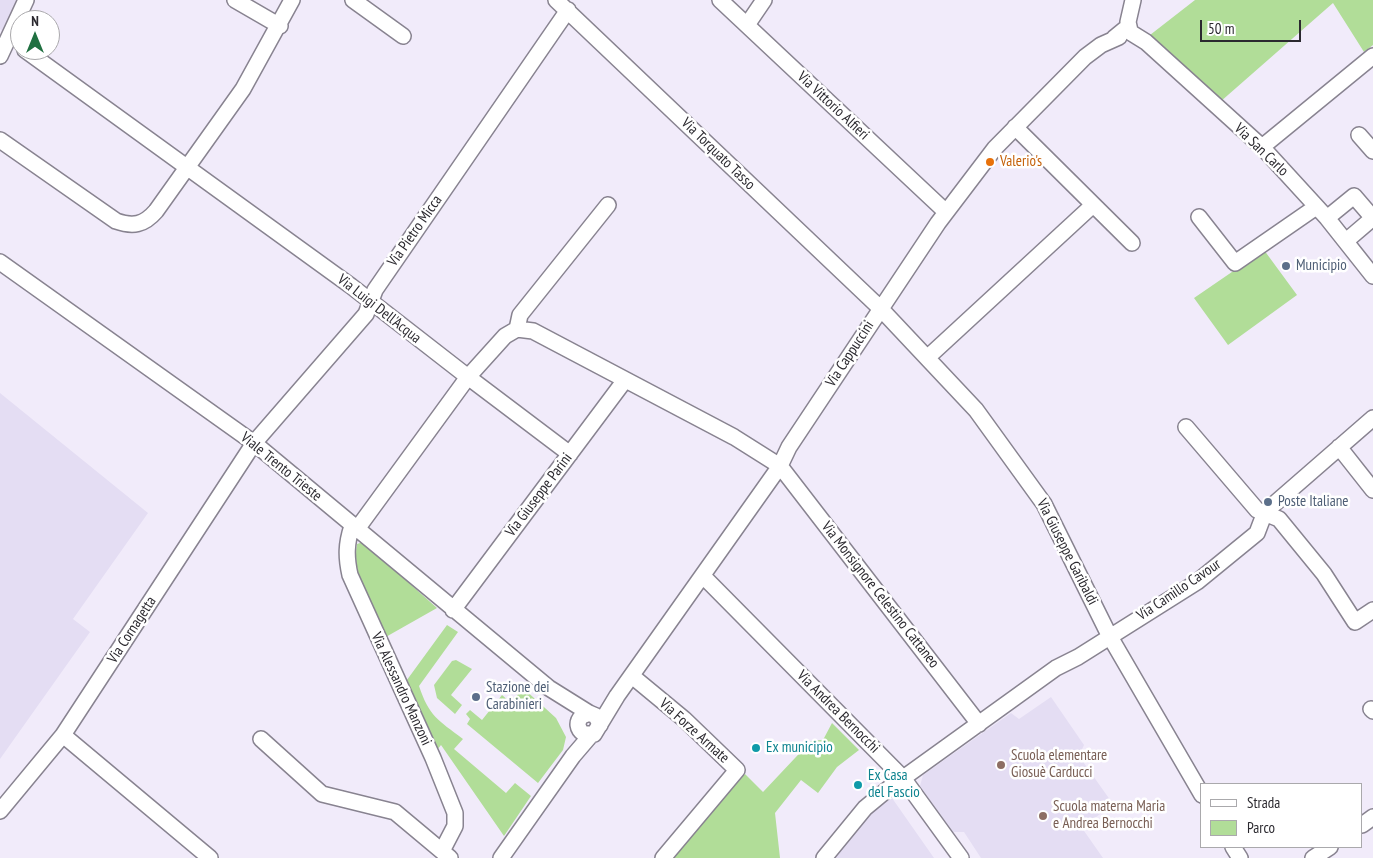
<!DOCTYPE html>
<html>
<head>
<meta charset="utf-8">
<style>
	body { margin:0 }
	#map { position:relative; width:1373px; height:858px; overflow:hidden; background:#f1ebfa; font-family:"PT Sans Narrow",sans-serif }
	canvas { display:block }
	.legend { position:absolute; left:1200px; top:783px; width:162px; height:65px; box-sizing:border-box; background:#fff; border:1px solid #aaa9ac; margin:0; padding:6px 9px; list-style:none; font-size:15px; color:#2b292f }
	.legend li { display:flex; align-items:center; gap:10px; height:25px }
	.legend b { width:25px; border:1px solid #aaa9ac }
	.north { position:absolute; left:10px; top:10px; width:50px; height:50px; box-sizing:border-box; background:#fff; border:1px solid #aaa9ac; border-radius:50%; rotate:0deg; font-size:14px; font-weight:700; line-height:20px; text-align:center; color:#2b292f }
	.north::after { content:''; display:block; margin:auto; width:18px; height:22px; background:#207041; clip-path:polygon(50% 0,100% 100%,50% 72%,0 100%) }
	.scale { position:absolute; left:1200px; top:20px; width:101px; height:22px; box-sizing:border-box; border:2px solid #2b292f; border-top:0; padding-left:6px; font-size:15px; line-height:18px; white-space:nowrap; color:#2b292f; -webkit-text-stroke:4px #fff; paint-order:stroke }
</style>
</head>
<body>
<div id="map">
<canvas width="1373" height="858"></canvas>
<ul class="legend">
<li><b style="height:6px;background:#fff"></b>Strada</li>
<li><b style="height:14px;background:#b1dd98"></b>Parco</li>
</ul>
<div class="north">N</div>
<div class="scale">50 m</div>
</div>
<script>
const c = document.querySelector('canvas').getContext('2d');
c.lineJoin = 'round';
function fill(path, color) { c.fillStyle = color; c.fill(path, 'evenodd'); }
function trace(path, color, width, dash) { c.strokeStyle = color; c.lineWidth = width; c.lineCap = dash ? 'butt' : 'round'; c.setLineDash(dash || []); c.stroke(path); }
function drawText(font, color, halo, rows, align = 'center') {
  c.font = font + ' "PT Sans Narrow",sans-serif'; c.lineWidth = 5; c.setLineDash([]); c.textBaseline = 'middle'; c.strokeStyle = halo; c.fillStyle = color; for (const [text, x, y, turn = 0] of rows) {
    c.save(); c.translate(x, y); c.rotate((+turn || 0) * Math.PI / 180); c.textAlign = isNaN(turn) ? turn : align; if (halo) c.strokeText(text, 0, 0); c.fillText(text, 0, 0); c.restore();
  }
}
const built = new Path2D(`
	M0,0H25L8,37L0,29Z
	M0,393L148,513L73,619L90,632L0,759Z
	M1051,697L1084,745L1079,756L1113,804L1082,828L1103,858H981L964,832H953L920,786L923,775L1011,713L1019,719Z
	M892,798L934,858H834L873,812Z`);
const green = new Path2D(`
	M1195,0H1373V45L1364,52L1333,3L1220,102L1150,35Z
	M1264,250L1297,295L1228,345L1194,298Z
	M363,542L437,608L384,638C373,610 351,575 357,544Z
	M447,625L458,632L419,686C429,716 438,720 463,739L454,749L506,793L515,783L531,796L504,836L441,745L437,750L404,684Z
	M456,660L472,669L451,695L462,705L455,714L437,698L434,685L452,661Z
	M523,688L556,718L566,737L563,750L538,783L467,724L470,719L466,714L470,710L482,720L502,695L511,703Z
	M832,723L859,750L837,767L818,793L801,780L775,813L780,858H672L745,774L763,792L811,741L823,740Z`);
const minor = new Path2D(`
	M235,0L280,26
	M353,0L403,36
	M556,0L880,308L976,410L1044,504L1109,635L1202,795
	M720,0L946,212
	M747,25L764,0
	M1130,31L1128,22L1133,0
	M1114,38L1125,29L1146,42L1262,147L1327,218L1373,276
	M25,50L351,286L468,377L505,336L517,329L533,331L734,437L780,466L979,724
	M0,56L26,0
	M1015,127L1132,243
	M1359,135L1373,151
	M0,140L116,221C133,227 144,225 156,211L243,89L292,0
	M1262,147L1373,56
	M1199,217L1235,263L1316,207
	M1327,218L1354,196L1373,218
	M1346,241L1373,218
	M0,262L254,443L549,688L589,713
	M517,329L520,315L608,205
	M927,358L1093,205
	M1186,427L1257,510L1279,519L1324,574L1355,622L1373,610
	M1339,447L1373,490
	M352,526C346,544 346,557 350,575L433,758L455,813V826L442,851
	M357,529L468,377L570,454
	M703,576L903,778L961,858
	M453,610L625,380
	M632,676L684,719L737,770L663,858
	M1371,709L1373,711
	M600,725L596,716L589,713L582,716C576,722 577,729 584,734H594L617,696L780,466L789,447L938,223L995,148L1085,57L1101,45L1119,37
	M63,735L210,858
	M261,739L322,794L395,812L450,858
	M0,811L63,735L254,443L366,314L375,290L568,10
	M1362,825L1373,817
	M1233,847L1240,858
	M501,858L573,756L591,735
	M824,858L865,808L888,789L1056,668L1078,657L1197,582L1257,533L1265,512L1373,418
	M1313,858L1330,847`);
const markers = [
	[990,162,5,"#e8710a"],
	[1286,266,5,"#5c6f8a"],
	[1268,502,5,"#5c6f8a"],
	[476,697,5,"#5c6f8a"],
	[756,748,5,"#0f9aa8"],
	[1001,765,5,"#8d6e63"],
	[858,785,5,"#0f9aa8"],
	[1043,816,5,"#8d6e63"]
];
const streetNames = [
	["Via Vittorio Alfieri",833,106,43],
	["Via San Carlo",1261,150,44],
	["Via Torquato Tasso",718,154,44],
	["Via Pietro Micca",415,231,-55],
	["Via Luigi Dell'Acqua",379,309,38],
	["Via Cappuccini",850,354,-57],
	["Viale Trento Trieste",281,467,39],
	["Via Giuseppe Parini",539,495,-53],
	["Via Giuseppe Garibaldi",1067,552,63],
	["Via Camillo Cavour",1179,590,-34],
	["Via Monsignore Celestino Cattaneo",880,595,52],
	["Via Cornagetta",132,630,-57],
	["Via Alessandro Manzoni",401,689,65],
	["Via Andrea Bernocchi",838,712,45],
	["Via Forze Armate",694,731,42]
];
const foodNames = [
	["Valerio's",1000,162]
];
const serviceNames = [
	["Municipio",1296,266],
	["Poste Italiane",1278,502],
	["Stazione dei",486,688],
	["Carabinieri",486,705]
];
const cultureNames = [
	["Ex municipio",766,748],
	["Ex Casa",868,776],
	["del Fascio",868,793]
];
const educationNames = [
	["Scuola elementare",1011,756],
	["Giosuè Carducci",1011,773],
	["Scuola materna Maria",1053,807],
	["e Andrea Bernocchi",1053,824]
];
fill(built, '#e4ddf3');
fill(green, '#b1dd98');
trace(minor, '#888390', 18);
trace(minor, '#fff', 15);
for (const [x, y, r, color] of markers) { const dot = new Path2D(); dot.arc(x, y, r, 0, 2 * Math.PI); c.fillStyle = color; c.fill(dot); trace(dot, '#fff', 2); }
drawText('15px', '#2b292f', '#fff', streetNames);
drawText('15px', '#c56008', '#fff', foodNames, 'left');
drawText('15px', '#4e5e75', '#fff', serviceNames, 'left');
drawText('15px', '#0d838f', '#fff', cultureNames, 'left');
drawText('15px', '#785e54', '#fff', educationNames, 'left');
</script>
</body>
</html>
